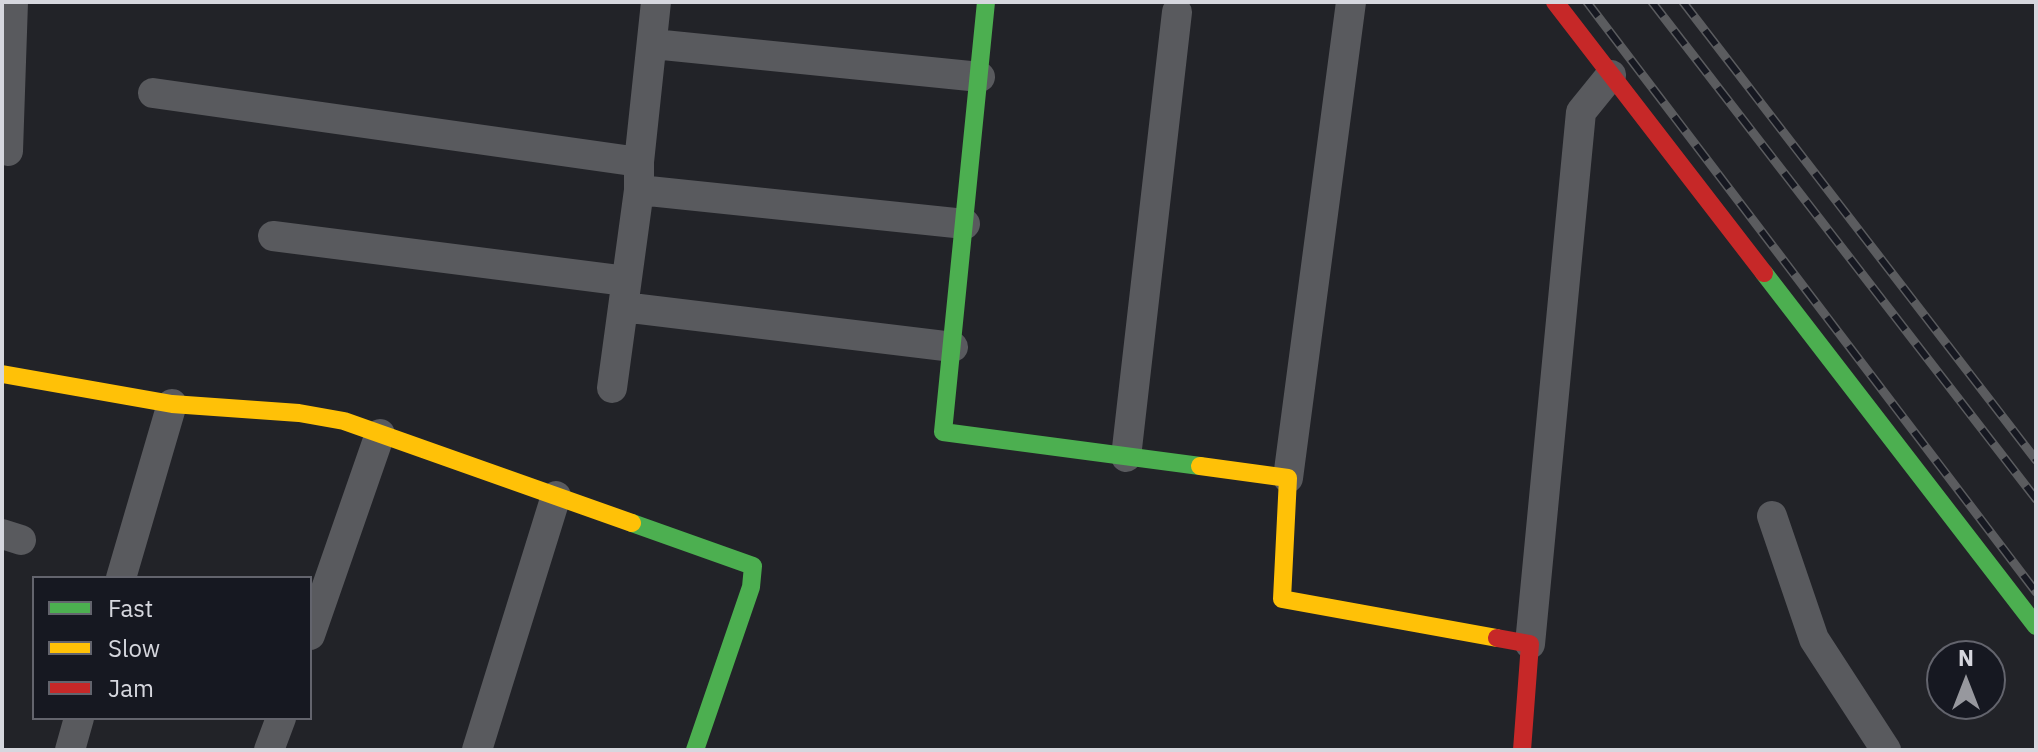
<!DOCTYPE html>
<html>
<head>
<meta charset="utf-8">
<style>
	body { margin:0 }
	#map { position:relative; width:2038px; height:752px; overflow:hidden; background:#222328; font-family:"IBM Plex Sans",sans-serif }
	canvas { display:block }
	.frame { position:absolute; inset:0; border:4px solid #d6d7de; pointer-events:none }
	.legend { position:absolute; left:32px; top:576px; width:280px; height:144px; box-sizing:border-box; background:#161821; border:2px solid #63646d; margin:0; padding:10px 14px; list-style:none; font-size:24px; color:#d6d7de }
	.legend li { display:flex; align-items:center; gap:16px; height:40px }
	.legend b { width:40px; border:2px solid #63646d }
	.north { position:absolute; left:1926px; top:640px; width:80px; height:80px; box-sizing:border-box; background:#161821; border:2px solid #63646d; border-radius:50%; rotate:0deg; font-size:22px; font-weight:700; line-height:32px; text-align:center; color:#d6d7de }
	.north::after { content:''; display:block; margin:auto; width:28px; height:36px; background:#97989e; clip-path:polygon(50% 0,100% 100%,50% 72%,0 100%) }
</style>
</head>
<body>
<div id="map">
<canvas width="2038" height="752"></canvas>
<div class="frame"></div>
<ul class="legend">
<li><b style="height:10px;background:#4caf50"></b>Fast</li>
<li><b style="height:10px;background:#ffc107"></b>Slow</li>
<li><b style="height:10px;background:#c62828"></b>Jam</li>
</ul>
<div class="north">N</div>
</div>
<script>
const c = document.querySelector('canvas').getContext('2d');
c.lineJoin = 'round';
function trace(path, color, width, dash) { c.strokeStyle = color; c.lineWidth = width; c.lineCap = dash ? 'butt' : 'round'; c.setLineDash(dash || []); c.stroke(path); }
const street = new Path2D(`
	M653,44L980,77
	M153,93L639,162
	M8,151L13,2
	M639,190L965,224
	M273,236L626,281
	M623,307L953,347
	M612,388L639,190V162L656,2
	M1126,457L1177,12
	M1288,478L1351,2
	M1772,516L1814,639L1886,750
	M2,534L21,540
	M121,578L172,404
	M310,635L380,434
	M1530,644L1581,112L1611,75
	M70,750L79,718
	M269,750L281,718
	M477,750L556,496`);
const fast = new Path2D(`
	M986,2L943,432L1200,466
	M1764,273L2036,626
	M632,523L753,566L751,587L695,750`);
const slow = new Path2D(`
	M2,374L172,404L299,413L344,421L632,523
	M1200,466L1288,478L1282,599L1497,638`);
const jam = new Path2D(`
	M1555,2L1764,273
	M1497,638L1530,644L1522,750`);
const rail = new Path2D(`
	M1587,2L2036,592
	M1652,2L2036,499
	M1683,2L2036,460`);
trace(street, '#595a5e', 30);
trace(fast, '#4caf50', 18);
trace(slow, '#ffc107', 18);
trace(jam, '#c62828', 18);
trace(rail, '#5b5c5f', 9);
trace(rail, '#161821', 6, [18]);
</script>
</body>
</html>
